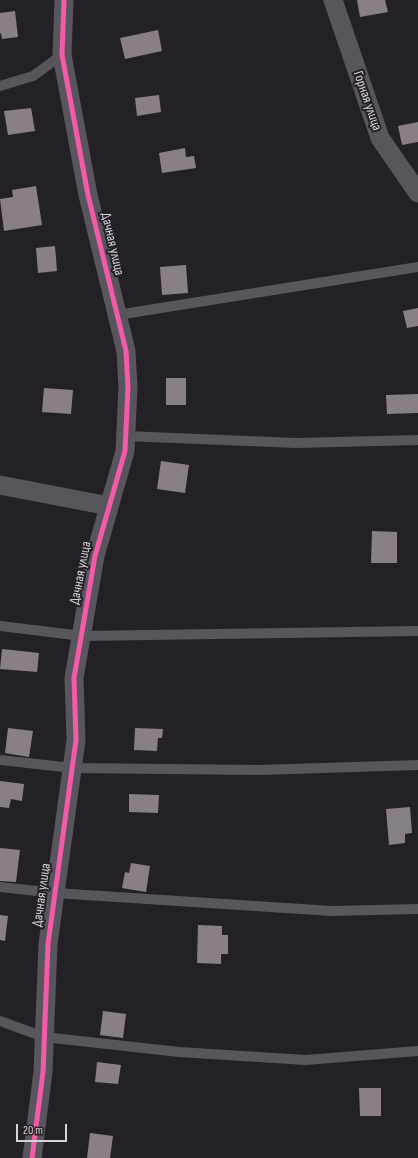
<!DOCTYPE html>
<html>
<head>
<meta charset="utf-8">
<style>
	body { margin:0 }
	#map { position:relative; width:418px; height:1158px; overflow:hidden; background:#242126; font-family:"Sofia Sans Condensed",sans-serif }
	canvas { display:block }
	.scale { position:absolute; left:16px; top:1124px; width:51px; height:18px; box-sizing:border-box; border:2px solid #d6d3d8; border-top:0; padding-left:5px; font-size:12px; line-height:14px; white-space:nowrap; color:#d6d3d8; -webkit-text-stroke:3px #242027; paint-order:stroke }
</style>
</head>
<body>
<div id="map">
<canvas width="418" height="1158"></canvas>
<div class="scale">20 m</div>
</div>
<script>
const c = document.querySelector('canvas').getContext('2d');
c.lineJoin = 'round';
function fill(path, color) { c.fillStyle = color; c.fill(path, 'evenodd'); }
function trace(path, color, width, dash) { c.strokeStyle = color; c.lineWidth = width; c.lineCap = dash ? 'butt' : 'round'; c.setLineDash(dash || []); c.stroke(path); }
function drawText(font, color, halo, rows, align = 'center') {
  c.font = font + ' "Sofia Sans Condensed",sans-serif'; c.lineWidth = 4; c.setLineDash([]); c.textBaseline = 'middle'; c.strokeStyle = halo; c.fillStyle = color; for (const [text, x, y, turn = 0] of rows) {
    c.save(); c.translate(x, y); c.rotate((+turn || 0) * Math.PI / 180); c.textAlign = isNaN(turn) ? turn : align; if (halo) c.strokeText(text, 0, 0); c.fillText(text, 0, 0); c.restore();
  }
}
const building = new Path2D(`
	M357,0H385L388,12L360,17Z
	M15,11L18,37L2,39L1,33L0,34V13Z
	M158,30L162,51L125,59L120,38Z
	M159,95L161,112L137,116L135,98Z
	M31,108L35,131L8,135L4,111Z
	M418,122V142L402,145L398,126Z
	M185,148L186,157L194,156L196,168L162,173L159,153Z
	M36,186L42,225L4,231L0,199L13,197L12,190Z
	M55,246L57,271L38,273L36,248Z
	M186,265L188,293L162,295L160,267Z
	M418,308V326L407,328L403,311Z
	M166,378H186V405H166Z
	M44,388L73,390L71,414L42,412Z
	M418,394V413L387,414L386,395Z
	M161,461L189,465L185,493L157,489Z
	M372,531L397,532V563H371Z
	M2,649L39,653L37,672L0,669Z
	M8,728L33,731L29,757L5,753Z
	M135,728L163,729L162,738H158L157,751L134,750Z
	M0,781L24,784L22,801L11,799L9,808L0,807Z
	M129,794L159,795L158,813L129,812Z
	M410,807L412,833L405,834V843L389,845L386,809Z
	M0,848L20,850L16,882L0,881Z
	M131,863L150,866L146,892L122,888L125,872L129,873Z
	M0,915L8,916L5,941L0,940Z
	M198,925L222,926V935H228V954H221V964L197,963Z
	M103,1011L126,1014L123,1038L100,1035Z
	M97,1062L121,1065L118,1084L95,1082Z
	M359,1088H381V1116H360Z
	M90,1133L113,1136L110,1158H87Z`);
const lane = new Path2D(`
	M0,86L33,76L62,55
	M117,315L418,267
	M126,436L296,443L418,440
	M0,626L82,636L418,631
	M0,760L73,768L259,770L418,765
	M0,887L55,893L332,911L418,909
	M0,1021L44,1037L179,1052L306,1060L418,1051`);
const street = new Path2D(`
	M333,0L380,138L418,193
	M0,485L109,506
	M32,1158L43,1072L48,944L76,740L74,678L95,556L125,451L128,387L126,351L88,195L62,55L64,0`);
const cycleway = new Path2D(`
	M32,1158L43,1072L48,944L76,740L74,678L95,556L125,451L128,387L126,351L88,195L62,55L64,0`);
const streetNames = [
	["Горная улица",367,101,71],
	["Дачная улица",112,244,77],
	["Дачная улица",81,573,-79],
	["Дачная улица",42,895,-82]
];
fill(building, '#897f89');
trace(lane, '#58565c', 10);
trace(street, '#58565c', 19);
trace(cycleway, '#f35aa7', 5);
drawText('14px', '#d6d3d8', '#242027', streetNames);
</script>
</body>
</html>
